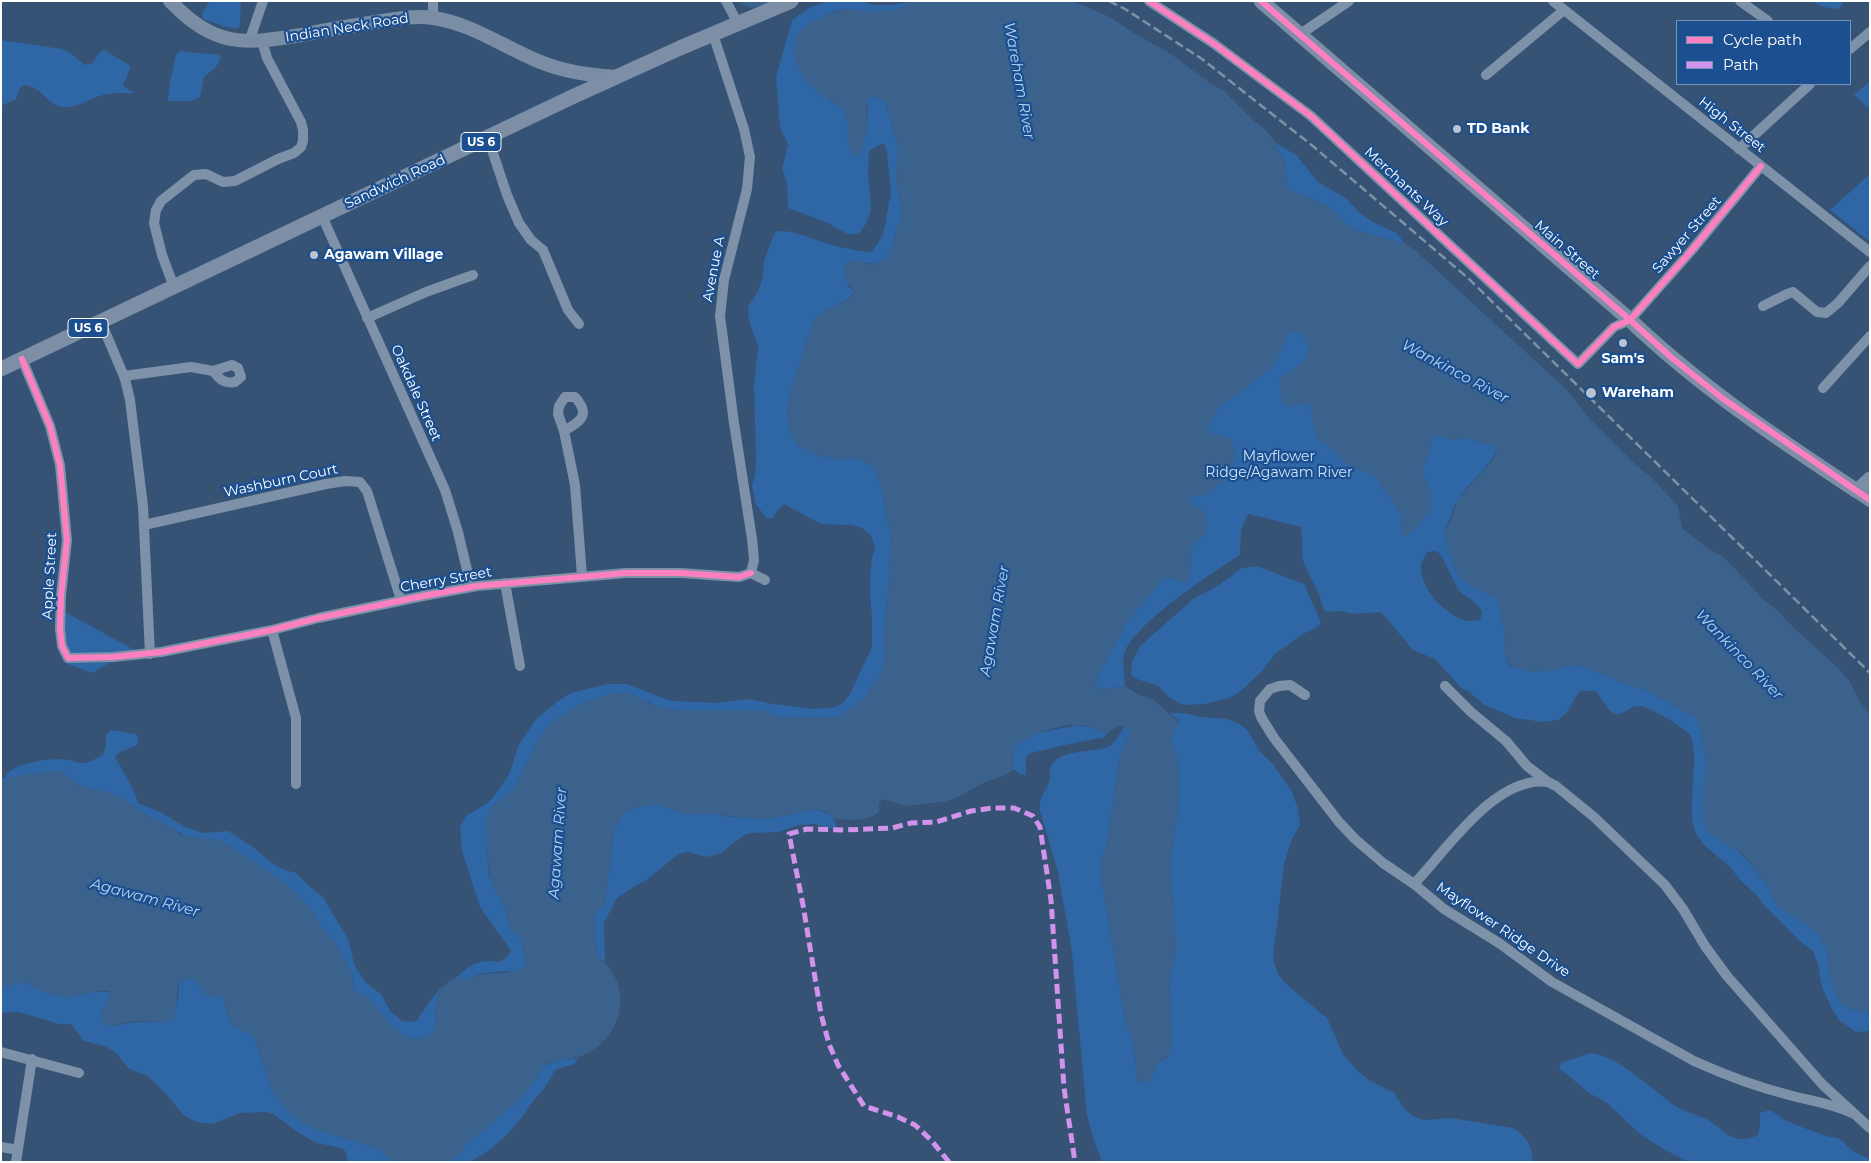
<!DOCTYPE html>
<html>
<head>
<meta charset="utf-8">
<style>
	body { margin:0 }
	#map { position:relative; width:1871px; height:1163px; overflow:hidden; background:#365274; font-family:Montserrat,sans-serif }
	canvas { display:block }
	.frame { position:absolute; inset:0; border:2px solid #fff; pointer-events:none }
	.legend { position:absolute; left:1676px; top:20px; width:175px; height:65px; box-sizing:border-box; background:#1b4f8f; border:1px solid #7695bc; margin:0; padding:6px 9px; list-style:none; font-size:15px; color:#fff }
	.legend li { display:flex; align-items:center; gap:10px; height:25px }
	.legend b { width:25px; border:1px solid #7695bc }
</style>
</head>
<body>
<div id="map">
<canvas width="1871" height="1163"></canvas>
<div class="frame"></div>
<ul class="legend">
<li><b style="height:6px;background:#ff80c0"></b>Cycle path</li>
<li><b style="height:6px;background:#d193ec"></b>Path</li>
</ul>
</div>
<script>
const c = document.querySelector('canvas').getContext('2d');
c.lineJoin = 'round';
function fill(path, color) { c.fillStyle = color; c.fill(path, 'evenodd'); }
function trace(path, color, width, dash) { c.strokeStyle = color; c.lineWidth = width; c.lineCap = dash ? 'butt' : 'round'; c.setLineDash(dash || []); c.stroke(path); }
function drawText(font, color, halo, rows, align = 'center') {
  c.font = font + ' Montserrat,sans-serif'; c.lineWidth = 4.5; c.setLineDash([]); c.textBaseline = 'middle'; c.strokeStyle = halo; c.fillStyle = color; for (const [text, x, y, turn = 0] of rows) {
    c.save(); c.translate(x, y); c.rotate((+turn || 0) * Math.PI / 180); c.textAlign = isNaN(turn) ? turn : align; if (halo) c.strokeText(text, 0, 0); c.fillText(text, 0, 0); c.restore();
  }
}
const green = new Path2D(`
	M210,1H241L240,25L238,28C225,29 215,22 203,19L202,13Z
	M828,1H863L872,5H893L909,2L904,7L895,11L866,12L850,9L839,10L825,16L830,102C840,104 845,110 847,120L867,129L868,126V97L869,96L880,98L885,101L896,139L898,150L896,181L902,209L901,222L896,229L895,239L890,252L886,258L877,264L865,263L848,286L855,292C843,305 823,309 813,322L792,387L787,412L797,445L817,455L845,460L851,458L861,460L872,465L876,470L882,489L887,520L891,531L888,596L884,637L885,653L882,673L862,701L838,717H789L776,716L761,710H676L655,706L647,701L538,740L514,789L503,799L491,807L487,851L489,874L494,889L503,902L511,929L521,939L526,961L525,966L519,971L513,972L508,971L484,973L477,975L470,979L455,978C470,965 478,958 499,962L507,957L511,951L480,907L462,851L460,826L466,816L489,802L501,787L510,772L518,746L536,719L543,713L565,696L574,692L608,684H627L665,699L674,701L717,703L749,699L773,704L814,709L836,707L843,703L850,694L872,647V619L870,591L871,564L875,546L871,536L862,528L851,525L821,524L784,504L778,509L773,518H767L756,505L752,486L755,475L756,458L754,386L758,346L749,321L748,307L757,293L763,278L764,261L774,234L777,231C795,230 810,238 826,243C842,248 856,251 872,252L883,235L891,192L887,153L885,145L881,144L869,151C869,159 868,167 868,175C870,200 877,211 859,234H847L828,223L788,208L787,183L782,169L788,144L780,128L776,77L792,20L809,8Z
	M1811,1H1844L1839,9L1824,7Z
	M1,40L62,49C72,52 76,59 85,65L93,63L100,52L104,50L131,66L123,86L134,93C123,93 113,93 103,95C88,99 79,108 63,107C45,105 44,87 24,85L20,88L16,99L1,106Z
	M181,51L219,55L221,58L216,67L204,77L200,97L192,101H168L170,81L176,55Z
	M1870,81V109L1854,95Z
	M1276,143L1296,155L1318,182L1347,199L1360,213L1374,223L1397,233L1405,244L1352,229L1328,206L1292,191L1287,186L1285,163L1277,149Z
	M1870,174V241H1869L1830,210Z
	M1289,332H1300C1320,356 1301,365 1281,377L1294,404L1307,403L1310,404L1313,420L1376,477L1401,514L1402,533L1429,486L1423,475V467L1430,450L1431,438L1438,436L1453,440L1467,438L1496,447L1498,449C1488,468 1470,482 1458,500C1452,509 1451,520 1445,529L1482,592L1495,597L1498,601L1504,629L1505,655L1510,666L1531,672L1546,671L1575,664L1606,675L1621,683L1645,689L1696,718L1701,731L1706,763V778L1738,851L1746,859L1770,889L1777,905L1819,934L1827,950L1830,978L1843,1005L1851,1009L1870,1013V1031L1856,1032L1839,1020L1833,1011L1822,987L1818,965L1813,951L1802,943L1762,903C1757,894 1751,890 1744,884C1738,879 1735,872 1729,866C1717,855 1699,845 1694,828C1687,805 1701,748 1689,734C1683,727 1646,704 1637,706C1629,707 1624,715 1616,714C1608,712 1601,697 1596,691H1581L1578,693L1568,711L1558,720L1543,722L1515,718L1483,704L1468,691L1461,688L1435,659L1413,650L1381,612L1353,614L1341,611L1327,612L1324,610L1320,597L1303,561L1301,527L1248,514L1241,530L1240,555C1215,571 1130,626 1124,655C1122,664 1125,676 1125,686L1097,690L1095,682C1104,662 1114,640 1127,622C1138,606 1152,591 1165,576L1176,578L1182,582L1190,579L1191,547L1206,532L1202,509L1192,505L1188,500L1193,496L1207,494L1194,425ZM1434,551L1438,552L1441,555L1459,591L1478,605L1482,612L1480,620C1475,620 1469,622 1464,620C1445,614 1420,588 1421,567C1421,562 1425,557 1427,552Z
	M1257,566L1304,584L1321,622L1319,626L1305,633L1276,653L1263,670L1240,692L1229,698L1205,704L1183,705L1170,698L1157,685L1139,680L1131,675L1132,662L1140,646L1193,599L1219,585L1242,568Z
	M65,612L133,649L92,673L65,663Z
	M1170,713H1183L1201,717L1227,719L1240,724L1248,731L1260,752L1273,764L1292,792L1298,809L1300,825L1292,839L1284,864L1273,959L1278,974L1285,983L1327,1018L1343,1054L1357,1070L1369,1080L1394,1093L1405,1109L1411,1115L1423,1120L1451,1118L1513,1128C1528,1138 1532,1146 1533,1162L1102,1161L1094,1141L1087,1116L1072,952L1058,872L1040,811C1039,794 1045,795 1049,782C1051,777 1049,772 1051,767C1058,748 1094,753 1108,747C1115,744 1120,732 1125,726L1129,728L1130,733L1120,756L1107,845L1101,860V876L1125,1019L1134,1043L1137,1081L1141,1083L1150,1080L1157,1065L1166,1058L1172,1043L1169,980L1175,958L1176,945L1170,866L1178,807L1179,770L1170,737L1179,721Z
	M1076,725L1091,727L1107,734L1103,738C1078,741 1055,748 1030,753L1026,757V775L1019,774L1014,769L1013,748C1033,729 1052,732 1076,725Z
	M111,730L136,734L138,737L137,745C129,750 121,749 115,757L133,789L138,803L160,812L185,827L203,833L228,831L253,847L270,862L282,869L296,873L308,885L323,897L349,941L354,964L365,982L381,994L390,1011L402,1021L413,1022L417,1020L439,989C439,996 436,1001 435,1008C435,1014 437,1022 435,1028C434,1032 431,1034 428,1036C408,1051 382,1014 370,1001C365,996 359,993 353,990L352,975L336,944L322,928L310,908L192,838C182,836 183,835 175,830C167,825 158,822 151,817C140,811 129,801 117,796C100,788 80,793 68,776L6,778L1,786V778H5C10,762 55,757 70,760C73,761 77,763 81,763C88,763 97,758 103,755L106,745V735Z
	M655,804L687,814H716L732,817L768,819L816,809L833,816L837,828H829L815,824L799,825L778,832L752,833L744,835L721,853L707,857L688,852L679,854L645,881L635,886L617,898L604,923L605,962L597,956L594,914L605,903L614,829L620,819L629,809Z
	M187,978H193L206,995L223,996C226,1008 227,1022 239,1029C245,1031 249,1032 254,1037L273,1092L318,1130L379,1149L393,1162H348L346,1152L342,1148L317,1143L302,1135L273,1114L266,1112L240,1113L213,1124L196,1122L183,1115L169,1097L148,1076L129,1069L116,1053L104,1046L84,1041L71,1024H59L19,1012L1,1013V988L20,982L30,985L46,993L66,997L94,992H108L110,997L102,1011L115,1026C133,1020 151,1023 170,1021L178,999L179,983Z
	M1590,1053C1616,1054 1653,1090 1674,1105C1684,1112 1696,1114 1706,1119C1726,1130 1733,1147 1758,1135L1760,1127V1113L1770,1110L1785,1120L1804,1128L1826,1136L1838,1138L1856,1153L1870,1159V1162H1689L1663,1149L1640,1134L1606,1102L1589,1093L1559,1068L1561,1063Z
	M579,1058L574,1064L555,1070L544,1089L533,1101L522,1117L509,1133L488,1151L470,1162H448L460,1154L468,1140L485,1129L536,1079L543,1066L561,1060Z`);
const water = new Path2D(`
	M740,1H776C764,6 750,13 740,1Z
	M910,1H1073L1110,17L1132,32L1171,54L1211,84L1223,90L1254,121L1264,128L1276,143L1277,149L1285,163L1287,186L1292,191L1328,206L1352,229L1405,244L1416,251L1567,390L1591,420L1635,464L1651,477L1678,506L1682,528L1710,550L1724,557L1763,599L1777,610L1790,624L1838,668L1850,682L1860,702L1870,714V1013L1851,1009L1843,1005L1837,999L1830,978L1827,950L1819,934L1776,905L1770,889L1742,853L1709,834L1704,823L1702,805L1706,763L1701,731L1696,718L1645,689L1621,683L1606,675L1575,665L1546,671L1531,672L1511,666L1505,655L1504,629L1498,601L1495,597L1482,592L1462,579L1454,568L1444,533L1451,520L1457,501L1494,458L1498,449L1496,447L1467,438L1453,440L1438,436L1431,438L1430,450L1423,467V475L1429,486L1432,495L1431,509L1415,529L1408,535H1404L1402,534L1401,514L1376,477L1372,474L1350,466L1317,437L1315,432L1310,404L1307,403L1286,406L1282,402L1279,378C1298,367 1321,356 1300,332H1289L1275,364L1236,396L1221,405L1207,426L1209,433L1226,436L1232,440C1238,460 1232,473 1216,486C1213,488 1210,492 1207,494C1200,496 1194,494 1188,500L1192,505L1202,509L1208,522L1206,532L1191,547L1190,579L1187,582C1180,582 1173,578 1165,577L1127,622L1095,681L1098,690L1125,686L1139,695L1154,700L1179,723L1170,737L1174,746L1179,770L1178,807L1170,866L1176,945L1175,958L1169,980L1172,1043L1170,1053L1157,1065L1150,1080L1141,1084L1137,1081L1134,1043L1125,1019L1101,876V860L1107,845L1120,756L1130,733L1129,728C1120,723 1114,728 1107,734C1102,732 1097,729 1092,727C1070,720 1029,733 1013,748L1014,769L1004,776L985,782L954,799L942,802L905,806L883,799L879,804V812L872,817L859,820L835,819L826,812L816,809L768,819H753L716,814H687L654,804L629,809L620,819L614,829L605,903L594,914V917L597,956C633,983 626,1032 588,1053C574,1061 557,1058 543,1066L536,1079L522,1097L485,1129L469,1140L460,1154L448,1162H393L379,1149L318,1130L303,1124L290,1113L273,1092L254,1037C249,1032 245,1031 239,1029C227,1022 226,1008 223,996L206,995L193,978L182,980C172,990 182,1008 170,1021C158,1022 146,1022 134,1021C124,1021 101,1035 101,1015C101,1009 108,1003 110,997L108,991L94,992L66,997L46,993L30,985L21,982L1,988V786L6,778L47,771H62L78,786L103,791L119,796L150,817L175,830L181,836L215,839L228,844L293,889L310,908L322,928L336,944L352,975L353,990C359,993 365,996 370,1001C382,1014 408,1051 428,1036C431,1034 434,1032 435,1028C437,1022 435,1014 435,1008C436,1001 439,996 439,989C444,986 451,979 456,978C460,978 464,979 468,979C473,978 477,975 483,974C497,972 513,975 525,966L526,961L521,939L511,929L503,902L494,889L491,881L487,851L486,819L491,807L503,799L514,789L538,740L551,722L588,700L616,693H628L655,706L676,710H761L776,716L789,717H838L862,701L882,672L885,653L884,637L888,595L891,531L887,520L882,489L876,471L872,465L861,460L851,458L845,460L817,455L797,445L789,430L787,412L792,387L813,322C823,308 843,305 855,293L845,280L844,265L854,260L872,265L877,264L886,258L895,239L896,229L901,222L902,209L896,181L898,150L896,139L885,101L880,98L869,96L867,106L868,126L860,155L858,156C839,146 854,126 844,111C838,102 828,101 819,94C800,76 780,47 806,26C813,20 840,9 848,9C855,9 861,12 867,12C872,12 877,11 882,11C894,10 901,11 910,1Z`);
const street = new Path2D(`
	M726,1L738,24
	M1149,1L1213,43L1311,116L1578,364L1614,327L1630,320L1692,250L1761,166
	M1553,1L1870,252
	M1740,1L1768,21
	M433,18V1
	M713,34L744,129L750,157L747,189L724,280L720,316L734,423L752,539L754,560L751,573
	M1299,35L1349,1
	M249,42L263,1
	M1850,49L1870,32
	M1486,75L1564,10
	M488,138L507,195L519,223L531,240L543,250L568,310L579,324
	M1739,149L1810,84
	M322,216L445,490L458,532L471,587
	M174,287L162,255L154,223L156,210L161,201L194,175L206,174L223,182L235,181L278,159L294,153L301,147L303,141V130L301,122L267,58L262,41
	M1763,306L1787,294L1793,292L1817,312L1826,313L1838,303L1870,266
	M367,318L426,292L473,275
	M101,322L125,379L130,400L143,506L150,654
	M22,359L50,426L60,465L67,540L61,596L60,629L62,646L68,658L113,657L161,652L272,630L318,618L423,596L477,586L626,573H681L739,577L751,573
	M124,376L191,367L213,371L232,365L238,368L241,377L235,382C223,384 220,379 213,371
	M1823,388L1870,336
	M564,431C581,421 591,415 575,397H565L559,406L558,414L564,431L575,485L582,576
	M144,525L326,484L345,481L360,482L367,491L401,600
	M751,573L765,580
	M505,583L520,666
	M272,630L296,718V784
	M1445,686L1471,712L1506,741L1527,766L1548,782L1556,786L1594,817L1665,885L1683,909L1705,946L1727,976L1822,1084L1870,1128
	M1305,695L1290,685L1279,686L1270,689L1260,701L1259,711L1261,717L1274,738L1339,822L1355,839L1383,863L1414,884L1444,909L1499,943L1552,982L1694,1061C1725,1075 1757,1087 1789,1095C1811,1101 1831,1103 1852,1113
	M1414,884C1446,851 1495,775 1548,782
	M1,1052L79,1073
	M1,1147L18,1150
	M16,1162L32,1059`);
const secondary = new Path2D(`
	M170,1C215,47 242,45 301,35C326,30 351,26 376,22C395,19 415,15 433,18C470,23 504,47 538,61C564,72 589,75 616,77
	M1857,491L1870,500`);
const primary = new Path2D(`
	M1261,1L1630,320C1699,386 1778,439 1857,491L1870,479
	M1,369L572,97L680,48L791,1`);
const rail = new Path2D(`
	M1109,1L1125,9L1202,59L1314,147L1468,278L1870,673`);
const quiet = new Path2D(`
	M949,1162L931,1140L915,1125L898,1117L864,1106L838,1065L829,1044L821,1014L803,905L789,834L807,829L844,830L892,828L911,823L936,822L971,811L993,808H1014L1033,816L1040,827L1051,900L1064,1088L1075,1162`);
const cycleway = new Path2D(`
	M1149,1L1213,43L1311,116L1578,364L1614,327L1630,320L1692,250L1761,166
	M1261,1L1630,320L1672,358L1722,398L1870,500
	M22,359L50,426L60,465L67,540L61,596L60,629L62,646L68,658L113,657L161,652L272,630L318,618L423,596L477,586L626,573H681L739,577L751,573`);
const markers = [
	[1457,129,5,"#b9c2ce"],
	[314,255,5,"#b9c2ce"],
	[1623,343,5,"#b9c2ce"],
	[1591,393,6,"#b9c2ce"]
];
const shields = [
	[481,142,40],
	[88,328,40]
];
const shieldNames = [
	["US 6",481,142],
	["US 6",88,328]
];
const streetNames = [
	["Indian Neck Road",347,28,-9],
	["High Street",1732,125,38],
	["Sandwich Road",395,182,-25],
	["Merchants Way",1406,187,43],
	["Sawyer Street",1687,235,-49],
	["Main Street",1567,250,41],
	["Avenue A",714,269,-79],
	["Oakdale Street",416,393,66],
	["Washburn Court",281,481,-12],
	["Apple Street",50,576,-87],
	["Cherry Street",446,580,-10],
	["Mayflower Ridge Drive",1503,930,34]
];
const poiNames = [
	["TD Bank",1467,129],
	["Agawam Village",324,255],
	["Sam's",1623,359,"center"],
	["Wareham",1602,393]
];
const parkNames = [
	["Mayflower",1279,457],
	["Ridge/Agawam River",1279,473]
];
const waterNames = [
	["Wareham River",1019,81,80],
	["Wankinco River",1455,372,28],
	["Agawam River",995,621,-80],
	["Wankinco River",1739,655,46],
	["Agawam River",558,843,-86],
	["Agawam River",145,898,15]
];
fill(green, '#2f66a5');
fill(water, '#3b618d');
trace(street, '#7d92a8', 10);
trace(secondary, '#798da4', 14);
trace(primary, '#7d8ea7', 15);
trace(rail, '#7e92a7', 2.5, [9, 4]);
trace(quiet, '#d193ec', 5, [10, 5]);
trace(cycleway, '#ff80c0', 6);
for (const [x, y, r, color] of markers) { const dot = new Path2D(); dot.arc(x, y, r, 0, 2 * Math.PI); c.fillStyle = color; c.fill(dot); trace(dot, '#1b4f8f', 2); }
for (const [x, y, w] of shields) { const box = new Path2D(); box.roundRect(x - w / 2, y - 9.5, w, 19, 4); c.fillStyle = '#1b4f8f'; c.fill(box); trace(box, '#fff', 1); }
drawText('bold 12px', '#fff', null, shieldNames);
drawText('14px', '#fff', '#1b4f8f', streetNames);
drawText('bold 14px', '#fff', '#1b4f8f', poiNames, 'left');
drawText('14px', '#cfe3fa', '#1b4f8f', parkNames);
drawText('italic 15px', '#b5d3f5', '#1b4f8f', waterNames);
</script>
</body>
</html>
